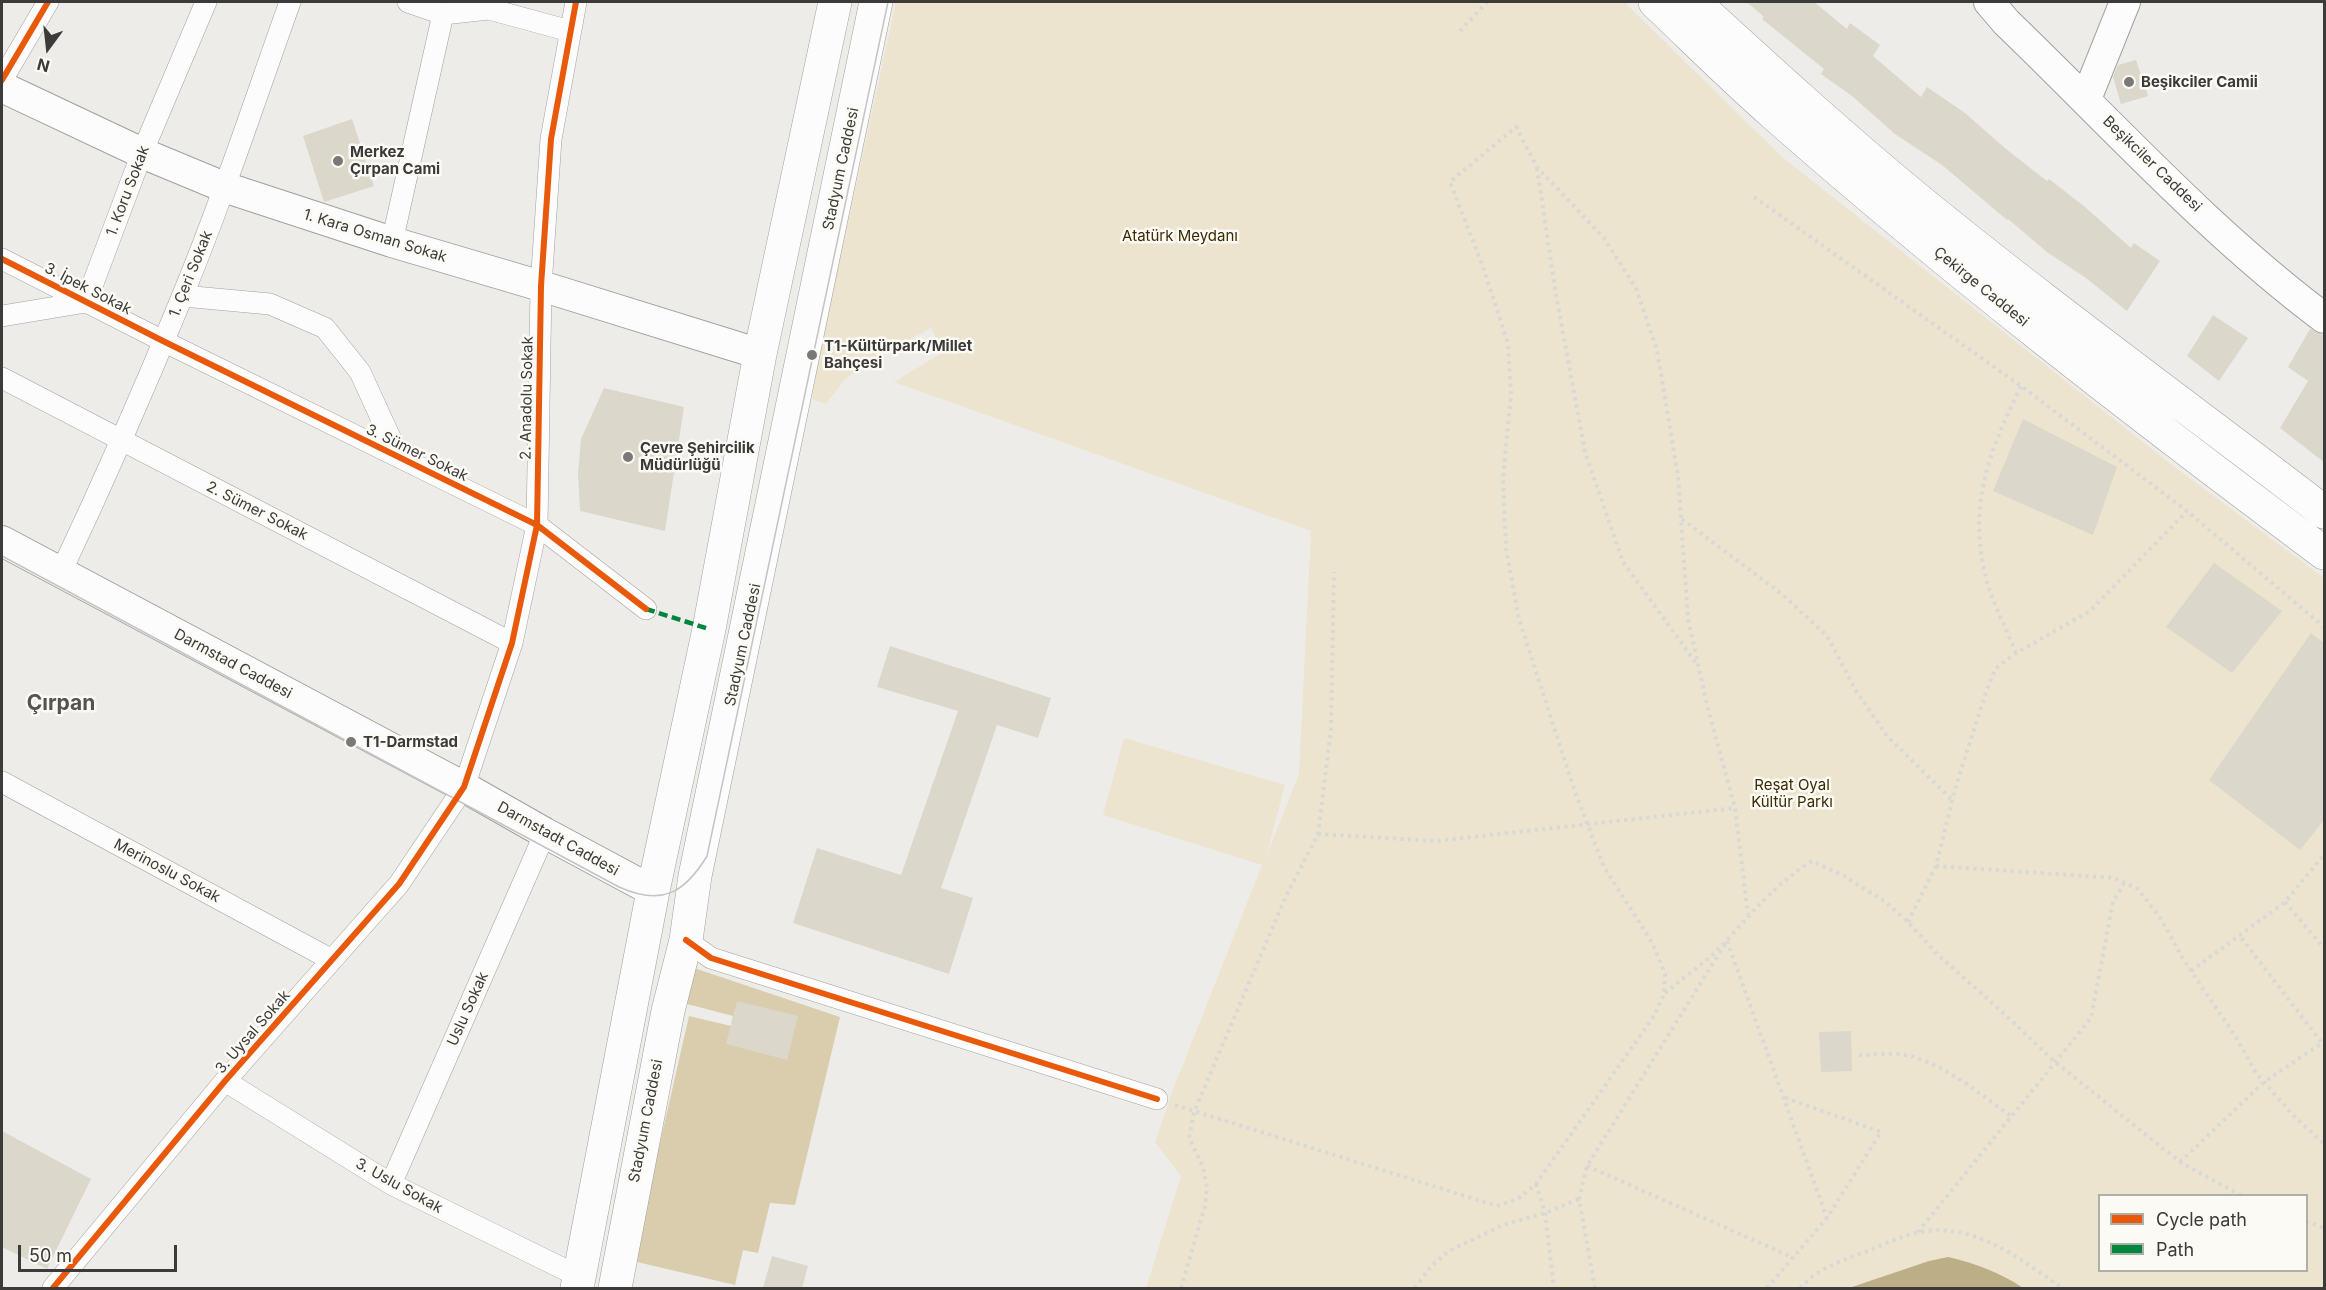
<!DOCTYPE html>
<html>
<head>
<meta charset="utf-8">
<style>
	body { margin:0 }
	#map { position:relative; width:2326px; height:1290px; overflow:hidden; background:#edece9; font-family:Inter,sans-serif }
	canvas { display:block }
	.frame { position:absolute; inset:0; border:3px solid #3c3b39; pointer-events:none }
	.legend { position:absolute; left:2098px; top:1194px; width:210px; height:78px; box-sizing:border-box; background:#fcfaf4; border:2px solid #afaea9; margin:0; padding:8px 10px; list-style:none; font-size:18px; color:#3c3b39 }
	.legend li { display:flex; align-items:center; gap:12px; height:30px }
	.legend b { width:30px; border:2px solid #afaea9 }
	.north { position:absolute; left:18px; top:18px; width:60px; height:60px; -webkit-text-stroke:4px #fcfaf4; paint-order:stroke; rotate:195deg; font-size:16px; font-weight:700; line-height:24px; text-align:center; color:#3c3b39 }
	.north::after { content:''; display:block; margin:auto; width:21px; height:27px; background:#3c3b39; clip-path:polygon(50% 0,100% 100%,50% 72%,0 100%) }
	.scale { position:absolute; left:18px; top:1245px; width:159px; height:27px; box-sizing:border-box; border:3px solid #3c3b39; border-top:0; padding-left:8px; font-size:18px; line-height:21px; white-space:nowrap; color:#3c3b39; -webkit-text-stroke:4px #fcfaf4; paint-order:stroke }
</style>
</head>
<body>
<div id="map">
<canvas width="2326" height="1290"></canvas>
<div class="frame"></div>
<ul class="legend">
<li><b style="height:8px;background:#e8590c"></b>Cycle path</li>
<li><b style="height:8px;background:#00873e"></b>Path</li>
</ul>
<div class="north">N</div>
<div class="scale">50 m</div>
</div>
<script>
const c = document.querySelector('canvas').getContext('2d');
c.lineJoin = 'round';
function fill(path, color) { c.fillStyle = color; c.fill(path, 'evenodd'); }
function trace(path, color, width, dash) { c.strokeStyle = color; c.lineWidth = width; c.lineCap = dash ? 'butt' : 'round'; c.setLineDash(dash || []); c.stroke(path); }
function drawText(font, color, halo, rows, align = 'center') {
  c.font = font + ' Inter,sans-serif'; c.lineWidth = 5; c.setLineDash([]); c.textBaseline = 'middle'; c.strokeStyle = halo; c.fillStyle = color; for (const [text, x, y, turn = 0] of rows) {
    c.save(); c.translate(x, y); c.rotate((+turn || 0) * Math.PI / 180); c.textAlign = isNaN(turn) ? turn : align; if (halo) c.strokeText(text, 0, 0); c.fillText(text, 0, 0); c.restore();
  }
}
const green = new Path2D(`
	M896,2H1624L1782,157L2172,465L2324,578V1288H1146L1181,1176L1155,1142L1171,1095L1262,865L1103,815L1124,738L1285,785L1266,857L1299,774L1311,531L894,382L943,352L931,328L873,359L844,380L826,404L812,399L819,355ZM2100,1196H2306V1270H2100Z`);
const forest = new Path2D(`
	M694,968L840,1017L795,1205L770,1203L758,1253L743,1250L735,1285L633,1261L689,1016L731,1026L733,1016L687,1004Z`);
const water = new Path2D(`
	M1948,1257C1975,1263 2001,1273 2023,1288H1849L1929,1261Z`);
const building = new Path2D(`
	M1747,2H1814L1847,29L1850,23L1880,45L1873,56L1921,97L1927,87L1965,113L2006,149L2047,181L2049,179L2085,207L2131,248L2134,243L2160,261L2127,311L2086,278L2047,252L2008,219L2007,220L1942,165L1895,134L1852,96L1821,74L1824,69L1762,19L1764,17Z
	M2136,60L2148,96L2121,104L2113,77L2118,65Z
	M352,119L374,186L324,202L303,136Z
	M2213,315L2248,338L2219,381L2187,356Z
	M2310,329L2325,336V463L2280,428L2308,381L2288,367Z
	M604,388L684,407L665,531L580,511L578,474L581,439Z
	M2023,419L2117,467L2093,535L1993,491Z
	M2214,563L2282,611L2232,673L2166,627Z
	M2311,633L2325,644V819L2300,850L2209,780Z
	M890,646L1051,698L1038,738L997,725L941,888L973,898L949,974L793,923L817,848L901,875L958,711L877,687Z
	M737,1001L798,1016L787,1060L726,1044Z
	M1851,1031L1852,1071L1821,1072L1819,1032Z
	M2,1131L91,1179L47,1269L2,1247Z
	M772,1256L808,1266L802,1288H763Z`);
const path = new Path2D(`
	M1460,31L1487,2
	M1537,168L1556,295L1585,452L1623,562L1696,663
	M1754,197L2021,386L2187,511L2324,627
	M1682,519L1783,595L1827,636L1855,689L1887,736L1952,800
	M2016,653C2007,630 1995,608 1988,585C1966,509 1988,454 2021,386
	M1318,834L1436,841L1735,808
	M1936,866L2114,878L2138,889L2161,919L2183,959L2237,1039L2256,1073L2293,1115L2324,1144
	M2285,902L2324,948
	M1908,922L1936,866L1955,789L1987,689L1996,668L2016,653L2090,611L2187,511
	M1727,941L1827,1218
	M2191,971L2285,902L2324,855
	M1665,993C1686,976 1710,959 1728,939C1754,910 1778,882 1812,861L1844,876L1884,901L1908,922L1938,955L1998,1008L2055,1062L2180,1162L2242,1196
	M1859,1055C1871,1055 1884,1053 1897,1054C1937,1057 1979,1094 2011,1116
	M1175,1105L1497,1206L1518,1199L1536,1184L1654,1016L1664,994L1665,974L1653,944L1604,867L1575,792L1519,619L1506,549L1503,478L1511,394L1508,343L1482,264L1450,182L1516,127L1537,167L1604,238L1636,288L1657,350L1678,476L1688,619L1708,709L1735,808L1748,914
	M2180,1162L2264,1082L2322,1043L2240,936
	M1587,1166L1794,1258
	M1536,1184L1545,1213L1554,1288
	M2306,1221L2324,1228
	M1918,1232L2091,1018L2113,902L2124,883
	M1181,1288L1205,1206L1207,1187L1203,1167L1189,1138L1194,1112L1286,896L1318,834L1331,729L1334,572
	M1415,1288L1431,1266L1449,1251L1503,1225L1545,1213L1579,1199
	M1595,1288L1579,1199L1587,1166L1725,944
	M1767,1288L1827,1218L1881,1132L1783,1097
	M1800,1288C1818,1268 1843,1260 1868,1251C1885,1244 1903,1235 1920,1232C1975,1222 2020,1259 2062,1288`);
const street = new Path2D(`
	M408,2L443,14L489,9L570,31
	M2,80L48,2
	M392,242L443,14
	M2,259L163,341L537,525L646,609
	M183,296L270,304L325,328L360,372L399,457
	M2,316L86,302L142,153L206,2
	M2,378L512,643
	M61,572C104,481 144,390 182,297C222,200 255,100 290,2
	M2,782L332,960
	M686,940L711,958L1157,1099
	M225,1081L391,1184L580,1277
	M391,1184L545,833
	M53,1288L225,1081L399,884L464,787L512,643L537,525L541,286L551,139L576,2`);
const secondary = new Path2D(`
	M1989,2L2006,22C2110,122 2208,231 2324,318
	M2,87L142,153L224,187L392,242L541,286L760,354
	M2086,99L2125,2
	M2,541L464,787L545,833L653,891`);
const primary = new Path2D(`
	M1655,2C1694,39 1733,78 1774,114C1950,269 2136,413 2324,553
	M1694,2C1765,67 1836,132 1911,194C2045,304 2186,406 2324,512
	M577,1288L653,891L709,629L760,354L835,2
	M615,1288L668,1011L686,940L695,876L876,2`);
const tram = new Path2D(`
	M2,556L619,887C661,906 684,894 707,856L888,2`);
const quiet = new Path2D(`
	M646,609L709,629`);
const cycleway = new Path2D(`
	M2,80L48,2
	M2,259L163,341L537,525L646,609
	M686,940L711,958L1157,1099
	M53,1288L225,1081L399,884L464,787L512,643L537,525L541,286L551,139L576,2`);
const markers = [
	[2129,82,6,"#7a7977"],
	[338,161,6,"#7a7977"],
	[812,355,6,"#7a7977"],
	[628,457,6,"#7a7977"],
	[351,742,6,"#7a7977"]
];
const poiNames = [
	["Beşikciler Camii",2141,82],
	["Merkez",350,152],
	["Çırpan Cami",350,169],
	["T1-Kültürpark/Millet",824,346],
	["Bahçesi",824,363],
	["Çevre Şehircilik",640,448],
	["Müdürlüğü",640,465],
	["T1-Darmstad",363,742]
];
const streetNames = [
	["Beşikciler Caddesi",2152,164,44],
	["Stadyum Caddesi",841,169,-78],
	["1. Koru Sokak",128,191,-69],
	["1. Kara Osman Sokak",375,236,17],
	["1. Çeri Sokak",191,274,-68],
	["Çekirge Caddesi",1981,287,39],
	["3. İpek Sokak",88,289,27],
	["2. Anadolu Sokak",527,398,-89],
	["3. Sümer Sokak",417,453,26],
	["2. Sümer Sokak",257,511,27],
	["Stadyum Caddesi",743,645,-78],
	["Darmstad Caddesi",233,664,28],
	["Darmstadt Caddesi",558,839,29],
	["Merinoslu Sokak",167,871,28],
	["Uslu Sokak",468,1009,-66],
	["3. Uysal Sokak",253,1032,-49],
	["Stadyum Caddesi",646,1121,-79],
	["3. Uslu Sokak",399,1186,29]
];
const parkNames = [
	["Atatürk Meydanı",1180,236],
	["Reşat Oyal",1792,785],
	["Kültür Parkı",1792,802]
];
const districtNames = [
	["Çırpan",61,704]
];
fill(green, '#ece4ce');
fill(forest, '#d9cdae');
fill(water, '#bcae87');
fill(building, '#dbd7cb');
trace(street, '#a1a09e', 22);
trace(secondary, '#a1a09e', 32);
trace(primary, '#a1a09e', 34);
trace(path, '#d8d8d7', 4, [3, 4.5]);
trace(street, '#fcfcfc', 21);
trace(secondary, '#fcfcfc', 30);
trace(primary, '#fcfcfc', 33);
trace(tram, '#c4c4c3', 1.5);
trace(quiet, '#00873e', 4.5, [9, 4.5]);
trace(cycleway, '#e8590c', 6);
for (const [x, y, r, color] of markers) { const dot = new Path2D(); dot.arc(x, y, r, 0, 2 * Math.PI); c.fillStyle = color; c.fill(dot); trace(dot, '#fcfaf4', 2); }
drawText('bold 15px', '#3c3b39', '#fcfaf4', poiNames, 'left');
drawText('15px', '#3c3b39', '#fcfaf4', streetNames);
drawText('15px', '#3a2c00', '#fcfaf4', parkNames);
drawText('bold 21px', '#54534e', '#fcfaf4', districtNames);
</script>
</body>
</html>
